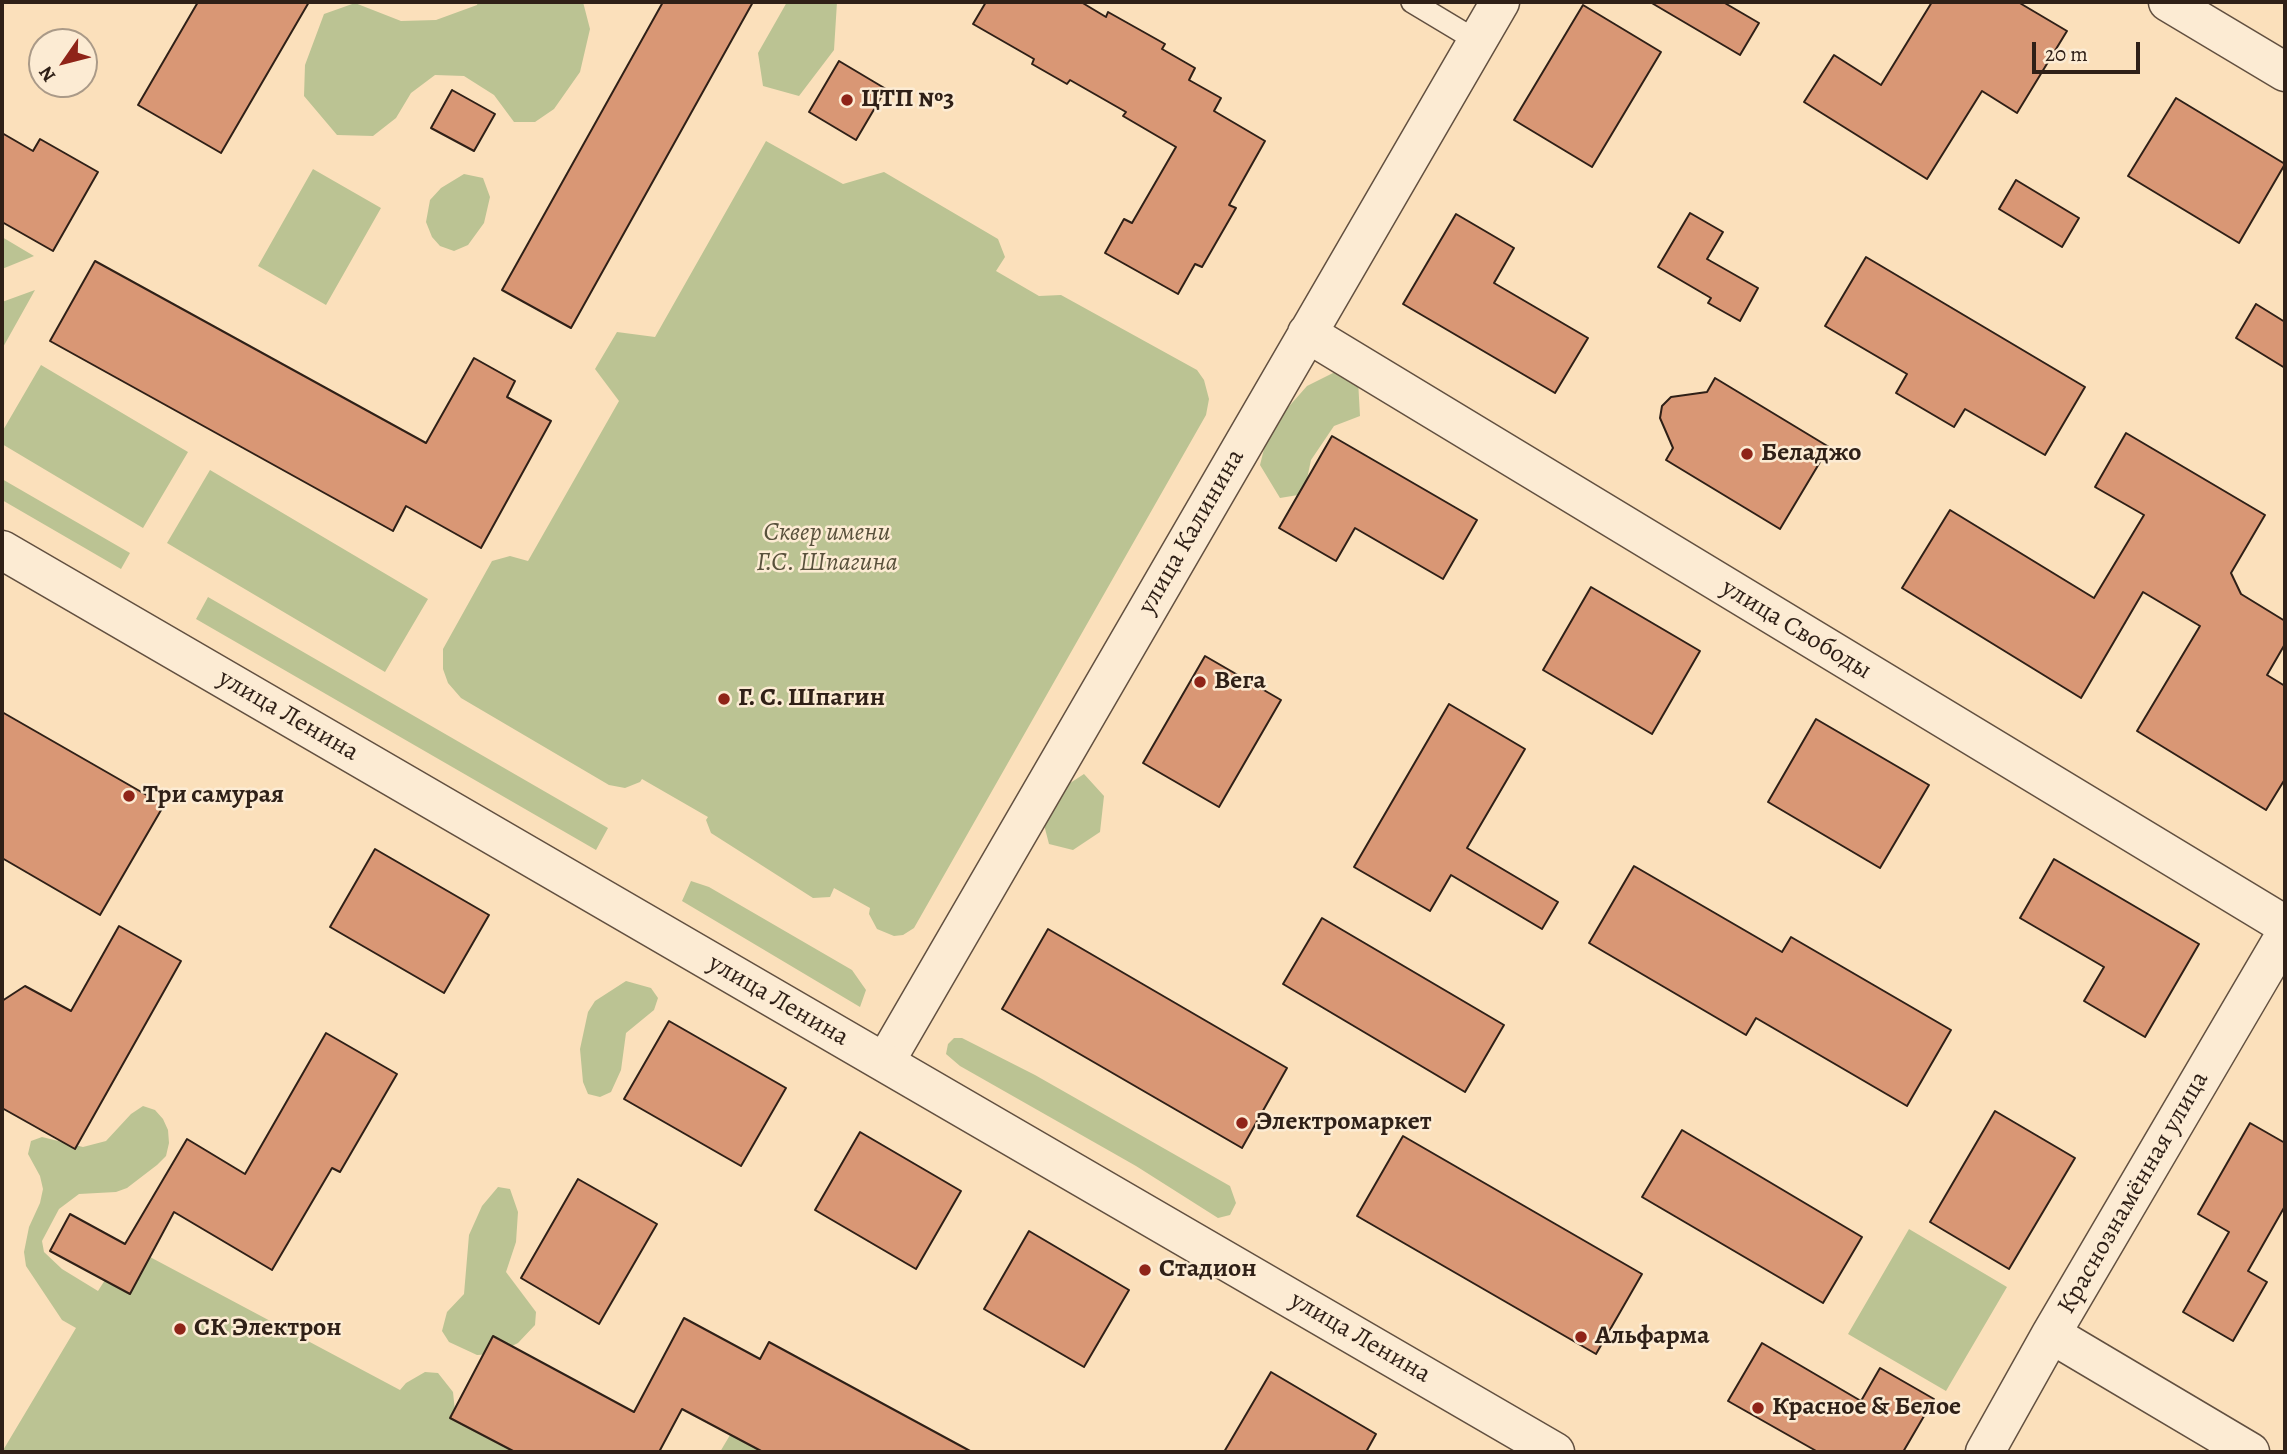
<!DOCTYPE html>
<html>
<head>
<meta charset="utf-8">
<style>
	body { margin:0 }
	#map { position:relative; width:2287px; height:1454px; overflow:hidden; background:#fbe0bb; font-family:Alegreya,serif }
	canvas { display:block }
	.frame { position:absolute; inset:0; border:4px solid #2f2017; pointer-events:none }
	.north { position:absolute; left:28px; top:28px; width:70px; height:70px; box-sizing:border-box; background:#fcebd3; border:2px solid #aa9a88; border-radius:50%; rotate:235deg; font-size:19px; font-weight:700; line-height:28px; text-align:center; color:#2f2017 }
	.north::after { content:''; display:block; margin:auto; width:24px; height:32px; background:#8f2418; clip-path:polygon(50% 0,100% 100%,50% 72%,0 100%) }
	.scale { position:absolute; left:2032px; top:42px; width:108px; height:32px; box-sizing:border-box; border:4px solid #2f2017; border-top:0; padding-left:9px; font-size:21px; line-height:24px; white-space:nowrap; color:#2f2017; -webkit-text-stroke:5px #fcebd3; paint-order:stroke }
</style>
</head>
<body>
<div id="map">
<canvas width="2287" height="1454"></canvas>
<div class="frame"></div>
<div class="north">N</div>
<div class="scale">20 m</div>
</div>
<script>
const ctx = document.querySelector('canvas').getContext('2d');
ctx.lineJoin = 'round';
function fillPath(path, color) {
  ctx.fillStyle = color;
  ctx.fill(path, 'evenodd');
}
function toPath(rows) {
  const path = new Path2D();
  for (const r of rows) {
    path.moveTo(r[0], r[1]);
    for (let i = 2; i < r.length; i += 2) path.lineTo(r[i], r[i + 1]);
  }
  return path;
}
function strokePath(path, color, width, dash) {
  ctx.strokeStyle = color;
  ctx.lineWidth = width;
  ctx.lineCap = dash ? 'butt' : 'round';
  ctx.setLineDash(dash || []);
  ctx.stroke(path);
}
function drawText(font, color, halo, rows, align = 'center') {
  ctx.font = font + ' Alegreya,serif';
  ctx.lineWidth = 5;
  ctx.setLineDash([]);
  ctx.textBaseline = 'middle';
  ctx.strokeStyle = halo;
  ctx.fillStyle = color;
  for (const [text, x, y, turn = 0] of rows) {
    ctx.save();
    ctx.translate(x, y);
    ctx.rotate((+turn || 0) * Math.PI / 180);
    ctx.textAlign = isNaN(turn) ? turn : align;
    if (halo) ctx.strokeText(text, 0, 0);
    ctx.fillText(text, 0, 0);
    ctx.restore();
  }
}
const green = toPath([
	[478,2,583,2,590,29,580,72,554,109,535,122,514,122,494,95,464,76,435,75,411,93,396,118,373,136,337,135,304,96,305,65,324,14,355,3,401,21,436,20,477,5],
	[787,2,837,2,834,50,799,96,763,86,758,53],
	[766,141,843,184,884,172,998,239,1005,257,996,271,1039,296,1061,295,1197,370,1204,380,1209,399,1206,415,914,928,903,935,894,936,877,929,869,914,870,908,834,888,830,897,813,898,711,833,706,820,708,817,642,779,640,782,625,788,609,785,461,698,448,683,443,669,443,649,492,561,510,556,528,561,619,401,595,369,617,332,655,337],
	[313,169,381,208,326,305,258,266],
	[464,174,483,178,490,197,484,223,468,245,454,251,440,246,432,237,426,222,430,200,441,188],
	[2,237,34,256,2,269],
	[35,290,2,349,2,302],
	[41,365,188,452,143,528,2,444,2,432],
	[1341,369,1358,380,1360,416,1334,426,1311,460,1307,479,1298,495,1280,498,1260,465,1269,429,1307,386],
	[210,470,428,599,385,672,167,543],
	[2,479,130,553,121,569,2,500],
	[208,597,608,828,596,850,196,619],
	[1084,774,1104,796,1100,832,1073,850,1049,844,1042,817,1055,793],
	[691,881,709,887,852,970,866,990,860,1007,682,901],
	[626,981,651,988,658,998,654,1010,626,1033,621,1070,611,1092,600,1097,588,1094,583,1082,580,1049,588,1012,595,1001],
	[954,1038,962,1038,1035,1075,1230,1186,1236,1203,1230,1215,1218,1218,1136,1166,960,1066,946,1054,948,1044],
	[143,1106,155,1110,163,1119,168,1130,169,1143,166,1156,157,1165,127,1188,116,1192,79,1194,59,1209,42,1241,44,1252,62,1269,98,1291,105,1280,150,1257,400,1390,406,1383,425,1372,438,1373,453,1392,456,1421,515,1452,2,1452,76,1328,62,1320,26,1266,24,1252,29,1227,40,1203,43,1189,40,1176,28,1154,31,1141,42,1137,83,1147,106,1141,131,1114],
	[498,1187,510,1189,518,1212,516,1242,506,1272,536,1312,535,1325,518,1343,496,1354,477,1355,449,1342,442,1331,447,1312,464,1294,469,1235,482,1206],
	[1909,1229,2007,1287,1946,1391,1848,1334],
	[730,1435,763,1452,720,1452]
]);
const building = toPath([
	[198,2,309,2,221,153,138,105,198,2],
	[663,2,753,2,571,328,502,290,663,2],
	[986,2,1081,2,1106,17,1108,12,1165,44,1162,49,1195,68,1189,80,1221,98,1214,111,1265,141,1229,205,1236,208,1202,267,1195,264,1178,294,1105,253,1124,219,1132,223,1176,147,1123,116,1126,112,1070,80,1067,84,1032,64,1034,59,973,24,986,2],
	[1650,2,1723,2,1759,23,1740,55,1650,2],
	[1932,2,2018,2,2067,31,2017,113,1982,91,1927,179,1804,102,1834,55,1881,85,1932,2],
	[1583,5,1661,52,1592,167,1514,120,1583,5],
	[839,61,886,89,856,140,809,112,839,61],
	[452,90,495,114,474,151,431,128,452,90],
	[2176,98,2285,164,2239,243,2128,176,2176,98],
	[2,133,33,151,40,139,98,172,53,251,2,222,2,133],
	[2016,180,2079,218,2062,247,1999,209,2016,180],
	[1690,213,1723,232,1707,259,1758,288,1740,321,1708,303,1711,298,1658,267,1690,213],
	[1456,214,1514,248,1494,283,1588,338,1555,393,1403,304,1456,214],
	[1866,257,2085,387,2045,455,1965,409,1954,427,1896,393,1907,374,1825,326,1866,257],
	[95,261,426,443,474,358,515,381,507,397,551,421,481,548,406,506,393,531,50,341,95,261],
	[2256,304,2285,322,2285,368,2236,338,2256,304],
	[1715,378,1829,447,1780,529,1666,460,1673,448,1660,418,1662,406,1671,397,1707,392,1715,378],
	[2126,433,2265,515,2231,573,2241,594,2285,621,2285,644,2267,675,2285,686,2285,779,2266,810,2137,731,2200,626,2143,592,2081,698,1902,588,1950,510,2094,598,2144,515,2095,487,2126,433],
	[1332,436,1477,520,1443,579,1355,528,1336,561,1279,528,1332,436],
	[1591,587,1700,651,1652,734,1543,670,1591,587],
	[1205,656,1281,700,1219,807,1143,763,1205,656],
	[1449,704,1525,749,1467,848,1558,902,1542,929,1451,875,1430,911,1354,867,1449,704],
	[2,712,164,805,100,915,2,858,2,712],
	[1816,719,1929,785,1880,868,1768,802,1816,719],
	[375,849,489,915,444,993,330,927,375,849],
	[2054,859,2199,944,2145,1037,2084,1001,2104,967,2020,918,2054,859],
	[1634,866,1782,952,1791,937,1951,1030,1907,1106,1756,1018,1746,1035,1589,943,1634,866],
	[1322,918,1504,1025,1465,1092,1283,984,1322,918],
	[119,926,181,961,75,1149,2,1108,2,1001,25,986,71,1011,119,926],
	[1048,929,1287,1068,1242,1148,1002,1009,1048,929],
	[669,1021,786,1088,741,1166,624,1099,669,1021],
	[326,1033,397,1074,340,1172,332,1168,272,1270,174,1212,130,1294,50,1251,70,1214,125,1244,187,1139,245,1174,326,1033],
	[1995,1111,2075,1158,2009,1269,1930,1222,1995,1111],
	[2250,1123,2285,1143,2285,1206,2248,1271,2267,1282,2233,1341,2183,1312,2229,1232,2198,1214,2250,1123],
	[1682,1130,1862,1237,1823,1303,1642,1197,1682,1130],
	[860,1132,961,1191,916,1269,815,1210,860,1132],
	[1403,1136,1642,1274,1596,1354,1357,1216,1403,1136],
	[578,1179,657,1224,599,1324,521,1278,578,1179],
	[1029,1231,1129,1290,1084,1367,984,1309,1029,1231],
	[684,1318,760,1359,769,1342,972,1452,763,1452,682,1409,659,1452,515,1452,450,1418,493,1336,634,1412,684,1318],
	[1762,1343,1861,1401,1880,1368,1934,1399,1903,1452,1818,1452,1728,1401,1762,1343],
	[1271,1372,1376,1434,1366,1452,1224,1452,1271,1372]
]);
const service = toPath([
	[1412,2,1477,41]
]);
const minor = toPath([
	[2168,2,2285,72],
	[1307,333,2285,925],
	[885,1062,1500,2],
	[2051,1334,2250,1452],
	[1985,1452,2051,1334,2285,935]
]);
const tertiary = toPath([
	[2,550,1555,1452]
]);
const markers = [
	[847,100,7,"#8f2418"],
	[1747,454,7,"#8f2418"],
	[1200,682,7,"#8f2418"],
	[724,699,7,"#8f2418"],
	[129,796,7,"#8f2418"],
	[1242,1123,7,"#8f2418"],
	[1145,1270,7,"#8f2418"],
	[180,1329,7,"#8f2418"],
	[1581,1337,7,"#8f2418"],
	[1758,1408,7,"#8f2418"]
];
const poiNames = [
	["ЦТП №3",861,100],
	["Беладжо",1761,454],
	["Вега",1214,682],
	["Г. С. Шпагин",738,699],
	["Три самурая",143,796],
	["Электромаркет",1256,1123],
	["Стадион",1159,1270],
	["СК Электрон",194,1329],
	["Альфарма",1595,1337],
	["Красное & Белое",1772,1408]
];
const streetNames = [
	["улица Калинина",1192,532,-60],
	["улица Свободы",1796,630,31],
	["улица Ленина",288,716,30],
	["улица Ленина",778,1001,30],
	["Краснознамённая улица",2134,1193,-60],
	["улица Ленина",1360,1338,30]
];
const parkNames = [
	["Сквер имени",827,534],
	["Г.С. Шпагина",827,564]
];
fillPath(green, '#bbc393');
fillPath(building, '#d99775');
strokePath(building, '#2f2017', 2);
strokePath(service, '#625040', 24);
strokePath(minor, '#625040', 41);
strokePath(tertiary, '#625040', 41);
strokePath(service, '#fcebd3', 21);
strokePath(minor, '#fcebd3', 38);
strokePath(tertiary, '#fcebd3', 38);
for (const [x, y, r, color] of markers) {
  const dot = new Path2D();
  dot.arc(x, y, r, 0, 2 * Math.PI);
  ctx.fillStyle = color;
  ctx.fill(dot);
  strokePath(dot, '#fcebd3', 2.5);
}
drawText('bold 26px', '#2f2017', '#fcebd3', poiNames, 'left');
drawText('26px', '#2f2017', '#fcebd3', streetNames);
drawText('italic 26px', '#59513c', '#fcebd3', parkNames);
</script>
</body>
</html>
